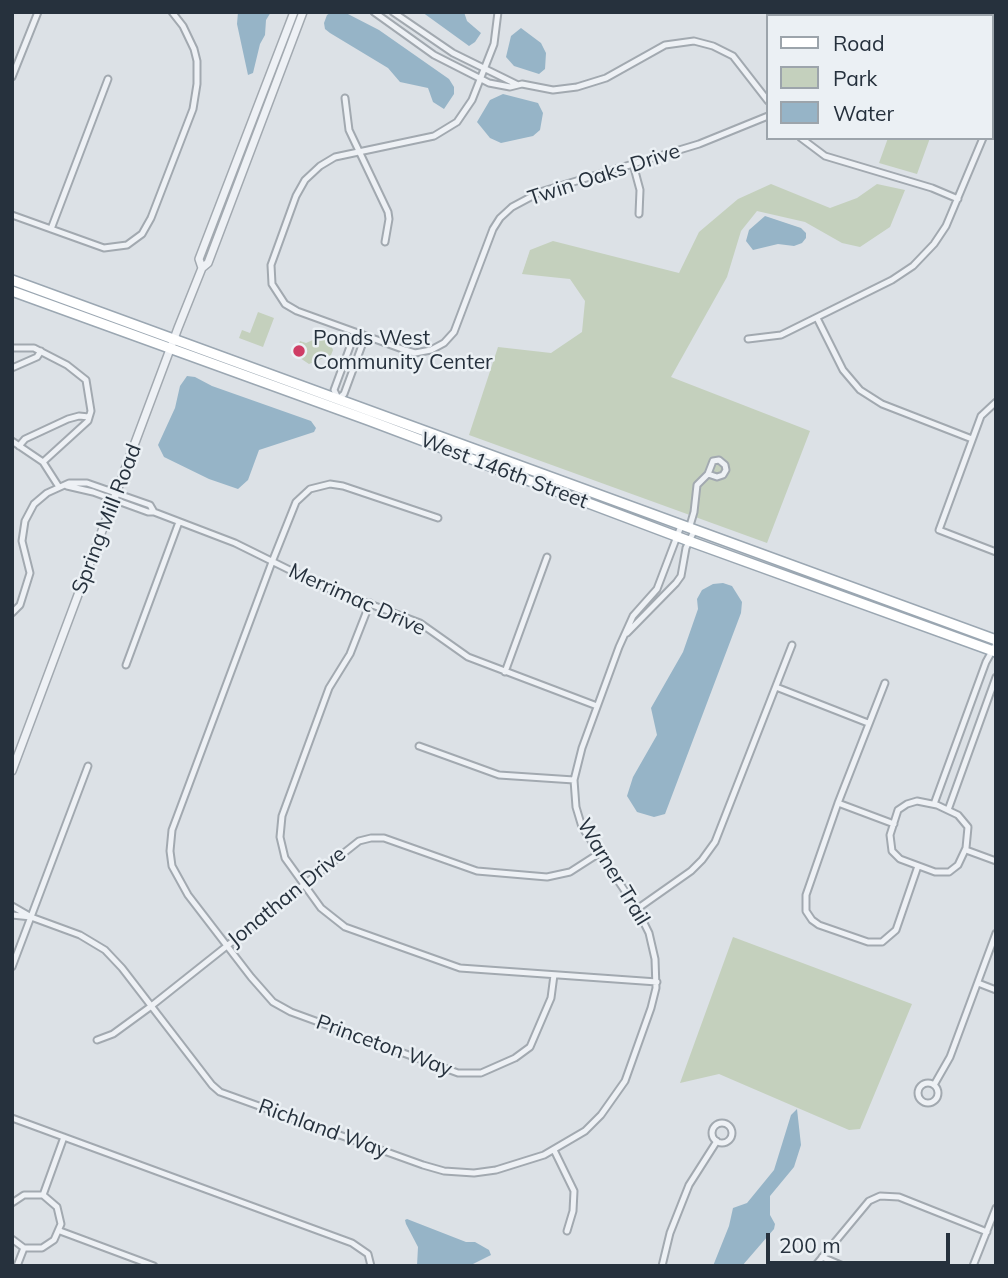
<!DOCTYPE html>
<html>
<head>
<meta charset="utf-8">
<style>
	body { margin:0 }
	#map { position:relative; width:1008px; height:1278px; overflow:hidden; background:#dce1e6; font-family:Mulish,sans-serif }
	canvas { display:block }
	.frame { position:absolute; inset:0; border:14px solid #26313d; pointer-events:none }
	.legend { position:absolute; left:766px; top:14px; width:228px; height:126px; box-sizing:border-box; background:#ebf0f4; border:2px solid #9ca4ab; margin:0; padding:9px 12px; list-style:none; font-size:21px; color:#26313d }
	.legend li { display:flex; align-items:center; gap:14px; height:35px }
	.legend b { width:35px; border:2px solid #9ca4ab }
	.scale { position:absolute; left:766px; top:1233px; width:184px; height:32px; box-sizing:border-box; border:4px solid #26313d; border-top:0; padding-left:9px; font-size:21px; line-height:24px; white-space:nowrap; color:#26313d; -webkit-text-stroke:5px #ebf0f4; paint-order:stroke }
</style>
</head>
<body>
<div id="map">
<canvas width="1008" height="1278"></canvas>
<div class="frame"></div>
<ul class="legend">
<li><b style="height:9px;background:#fff"></b>Road</li>
<li><b style="height:19px;background:#c4d0bd"></b>Park</li>
<li><b style="height:19px;background:#96b4c7"></b>Water</li>
</ul>
<div class="scale">200 m</div>
</div>
<script>
const ctx = document.querySelector('canvas').getContext('2d');
ctx.lineJoin = 'round';
function fillPath(path, color) {
  ctx.fillStyle = color;
  ctx.fill(path, 'evenodd');
}
function toPath(rows) {
  const path = new Path2D();
  for (const r of rows) {
    if (r.length === 3) {
      path.moveTo(r[0] + r[2], r[1]);
      path.arc(r[0], r[1], r[2], 0, 2 * Math.PI);
      continue;
    }
    path.moveTo(r[0], r[1]);
    for (let i = 2; i < r.length; i += 2) path.lineTo(r[i], r[i + 1]);
  }
  return path;
}
function strokePath(path, color, width, dash) {
  ctx.strokeStyle = color;
  ctx.lineWidth = width;
  ctx.lineCap = dash ? 'butt' : 'round';
  ctx.setLineDash(dash || []);
  ctx.stroke(path);
}
function drawText(font, color, halo, rows, align = 'center') {
  ctx.font = font + ' Mulish,sans-serif';
  ctx.lineWidth = 5;
  ctx.setLineDash([]);
  ctx.textBaseline = 'middle';
  ctx.strokeStyle = halo;
  ctx.fillStyle = color;
  for (const [text, x, y, turn = 0] of rows) {
    ctx.save();
    ctx.translate(x, y);
    ctx.rotate((+turn || 0) * Math.PI / 180);
    ctx.textAlign = isNaN(turn) ? turn : align;
    if (halo) ctx.strokeText(text, 0, 0);
    ctx.fillText(text, 0, 0);
    ctx.restore();
  }
}
const green = toPath([
	[888,138,930,138,917,174,879,163],
	[771,184,830,208,857,198,877,184,905,190,890,227,860,247,842,243,805,222,757,211,741,231,727,277,671,377,810,431,767,543,469,435,498,347,551,353,582,332,585,301,570,279,522,274,530,250,553,241,679,273,699,232,738,199],
	[258,312,274,318,263,347,239,338,242,330,250,333],
	[322,336,328,338,333,350,331,355,309,364,294,354,300,341,306,343],
	[733,937,912,1004,860,1129,849,1130,719,1074,680,1083]
]);
const water = toPath([
	[238,12,271,12,266,20,265,35,260,44,253,73,248,75,237,24],
	[422,12,464,12,467,21,481,33,475,42,469,46],
	[330,13,346,13,379,30,449,79,454,87,454,94,444,109,433,102,428,88,400,82,388,68,330,33,325,29,324,23,327,15],
	[521,28,541,43,546,53,545,69,539,74,514,66,506,57,511,36],
	[503,94,538,103,543,113,540,130,533,136,501,143,490,138,477,122,490,100],
	[765,216,801,228,806,233,806,238,802,243,794,246,778,244,753,250,746,241,749,230],
	[187,376,195,377,212,386,311,421,316,428,314,432,259,450,248,480,238,489,209,479,164,457,158,445,175,408,180,386],
	[723,583,732,586,742,602,741,613,665,814,654,817,637,812,627,796,633,777,657,735,651,708,683,652,698,609,697,599,702,590,713,584],
	[797,1109,801,1145,794,1167,770,1196,770,1215,775,1224,774,1229,742,1266,713,1266,729,1226,733,1208,747,1203,774,1170,791,1115],
	[407,1219,466,1242,475,1242,489,1250,491,1255,469,1266,417,1266,418,1247,406,1224,405,1220]
]);
const minor = toPath([
	[374,12,434,55,489,83,510,87,522,84,553,90,577,87,606,78,665,45,694,41,713,46,733,56,768,101],
	[393,12,453,53,516,84],
	[498,12,494,44,472,100,457,122,434,136,335,157,320,166,305,180,296,196,271,265,272,284,285,304,297,311,405,350,415,353,431,350,444,343,454,332,493,229,500,218,512,207,540,192,699,144,768,116],
	[816,12,818,16],
	[12,77,38,12],
	[345,98,349,130,388,212,389,219,385,242],
	[992,115,996,106],
	[801,138,825,156,932,188,958,199],
	[633,164,640,190,639,214],
	[12,215,104,248,127,245,142,234,151,218,193,109,197,84,197,61,194,49,183,26,172,12],
	[51,229,108,79],
	[817,318,843,370,860,390,882,404,972,439],
	[748,339,781,335,892,280,913,266,934,244,946,226,983,138],
	[12,348,34,348,67,365,86,380,91,411,88,421,43,462],
	[12,368,37,357,41,351],
	[338,398,334,390,355,333],
	[337,400,344,394,365,337],
	[996,402,981,416,939,530,996,552],
	[12,441,43,462,59,487],
	[19,446,25,439,68,419,79,416,89,417],
	[713,461,719,460,725,465,726,470,723,475,717,477,708,474,713,461],
	[67,486,93,492,148,512,154,512,235,543,322,586,420,623,468,657,597,706],
	[438,518,343,486,330,484,310,489,296,502,272,562,172,830,170,851,172,866,188,895,251,977,273,1002,291,1012,458,1073,481,1073,515,1058,530,1047,551,998,554,975],
	[689,529,694,512,697,485,708,474],
	[370,603,350,654,329,688,282,816,280,837,285,858,321,908,345,927,460,968,657,982],
	[12,613,20,605,30,573,22,541,25,521,34,504,47,493,69,483,87,483,150,505,154,512],
	[627,633,676,583,681,576,686,548,694,531],
	[126,665,179,522],
	[505,672,547,557],
	[885,683,838,803,806,895,806,911,812,920,819,925,868,942,882,942,896,930,918,866],
	[776,687,868,723],
	[419,746,499,775,574,780],
	[917,801,937,805,958,815,968,827,966,848,958,865,949,872,935,872,900,859,892,851,890,835,898,810,907,804,917,801],
	[838,803,894,824],
	[934,804,986,662,996,644],
	[948,810,996,677],
	[966,850,996,861],
	[12,906,31,917,80,935,105,950,122,968,212,1085,220,1092,423,1165,444,1171,474,1173,496,1170,544,1155,585,1131,601,1115,625,1081,651,1008,656,988,655,959,649,933,637,909,582,827,576,807,574,780,582,748,619,647,633,616,657,589,681,526],
	[637,909,691,871,702,860,715,842,792,645],
	[12,915,31,917],
	[12,967,88,766],
	[978,983,996,990],
	[97,1040,113,1034,150,1007,359,841,371,838,384,838,477,871,547,877,570,872,598,854],
	[928,1093,10],
	[934,1085,950,1057,996,933],
	[12,1118,352,1243,368,1254,371,1266],
	[722,1133,10],
	[554,1150,574,1191,573,1211,567,1231],
	[43,1195,64,1137],
	[12,1203,24,1195,43,1195,57,1207,61,1224,54,1240,42,1248,24,1248,12,1239],
	[60,1231,154,1266],
	[822,1257,843,1266],
	[17,1266,24,1248],
	[662,1266,670,1233,689,1185,717,1141],
	[815,1266,869,1201,880,1196,899,1197,987,1232],
	[973,1266,996,1208]
]);
const tertiary = toPath([
	[202,268,199,259,294,12],
	[12,771,178,328,202,268,208,263,303,12]
]);
const primary = toPath([
	[12,280,996,640],
	[12,291,368,420,689,541,996,652]
]);
const markers = [
	[299,351,7,"#cf3d65"]
];
const streetNames = [
	["Twin Oaks Drive",604,175,-18],
	["West 146th Street",504,471,21],
	["Spring Mill Road",107,519,-69],
	["Merrimac Drive",357,600,24],
	["Warner Trail",613,872,59],
	["Jonathan Drive",287,897,-39],
	["Princeton Way",384,1046,20],
	["Richland Way",323,1129,20]
];
const poiNames = [
	["Ponds West",313,339],
	["Community Center",313,363]
];
fillPath(green, '#c4d0bd');
fillPath(water, '#96b4c7');
strokePath(minor, '#a2a9b0', 9);
strokePath(tertiary, '#a2a9b0', 10);
strokePath(primary, '#9ba7b2', 12);
strokePath(minor, '#eef1f5', 5);
strokePath(tertiary, '#eef1f5', 7);
strokePath(primary, '#fff', 9);
for (const [x, y, r, color] of markers) {
  const dot = new Path2D();
  dot.arc(x, y, r, 0, 2 * Math.PI);
  ctx.fillStyle = color;
  ctx.fill(dot);
  strokePath(dot, '#ebf0f4', 2.5);
}
drawText('21px', '#26313d', '#ebf0f4', streetNames);
drawText('21px', '#26313d', '#ebf0f4', poiNames, 'left');
</script>
</body>
</html>
